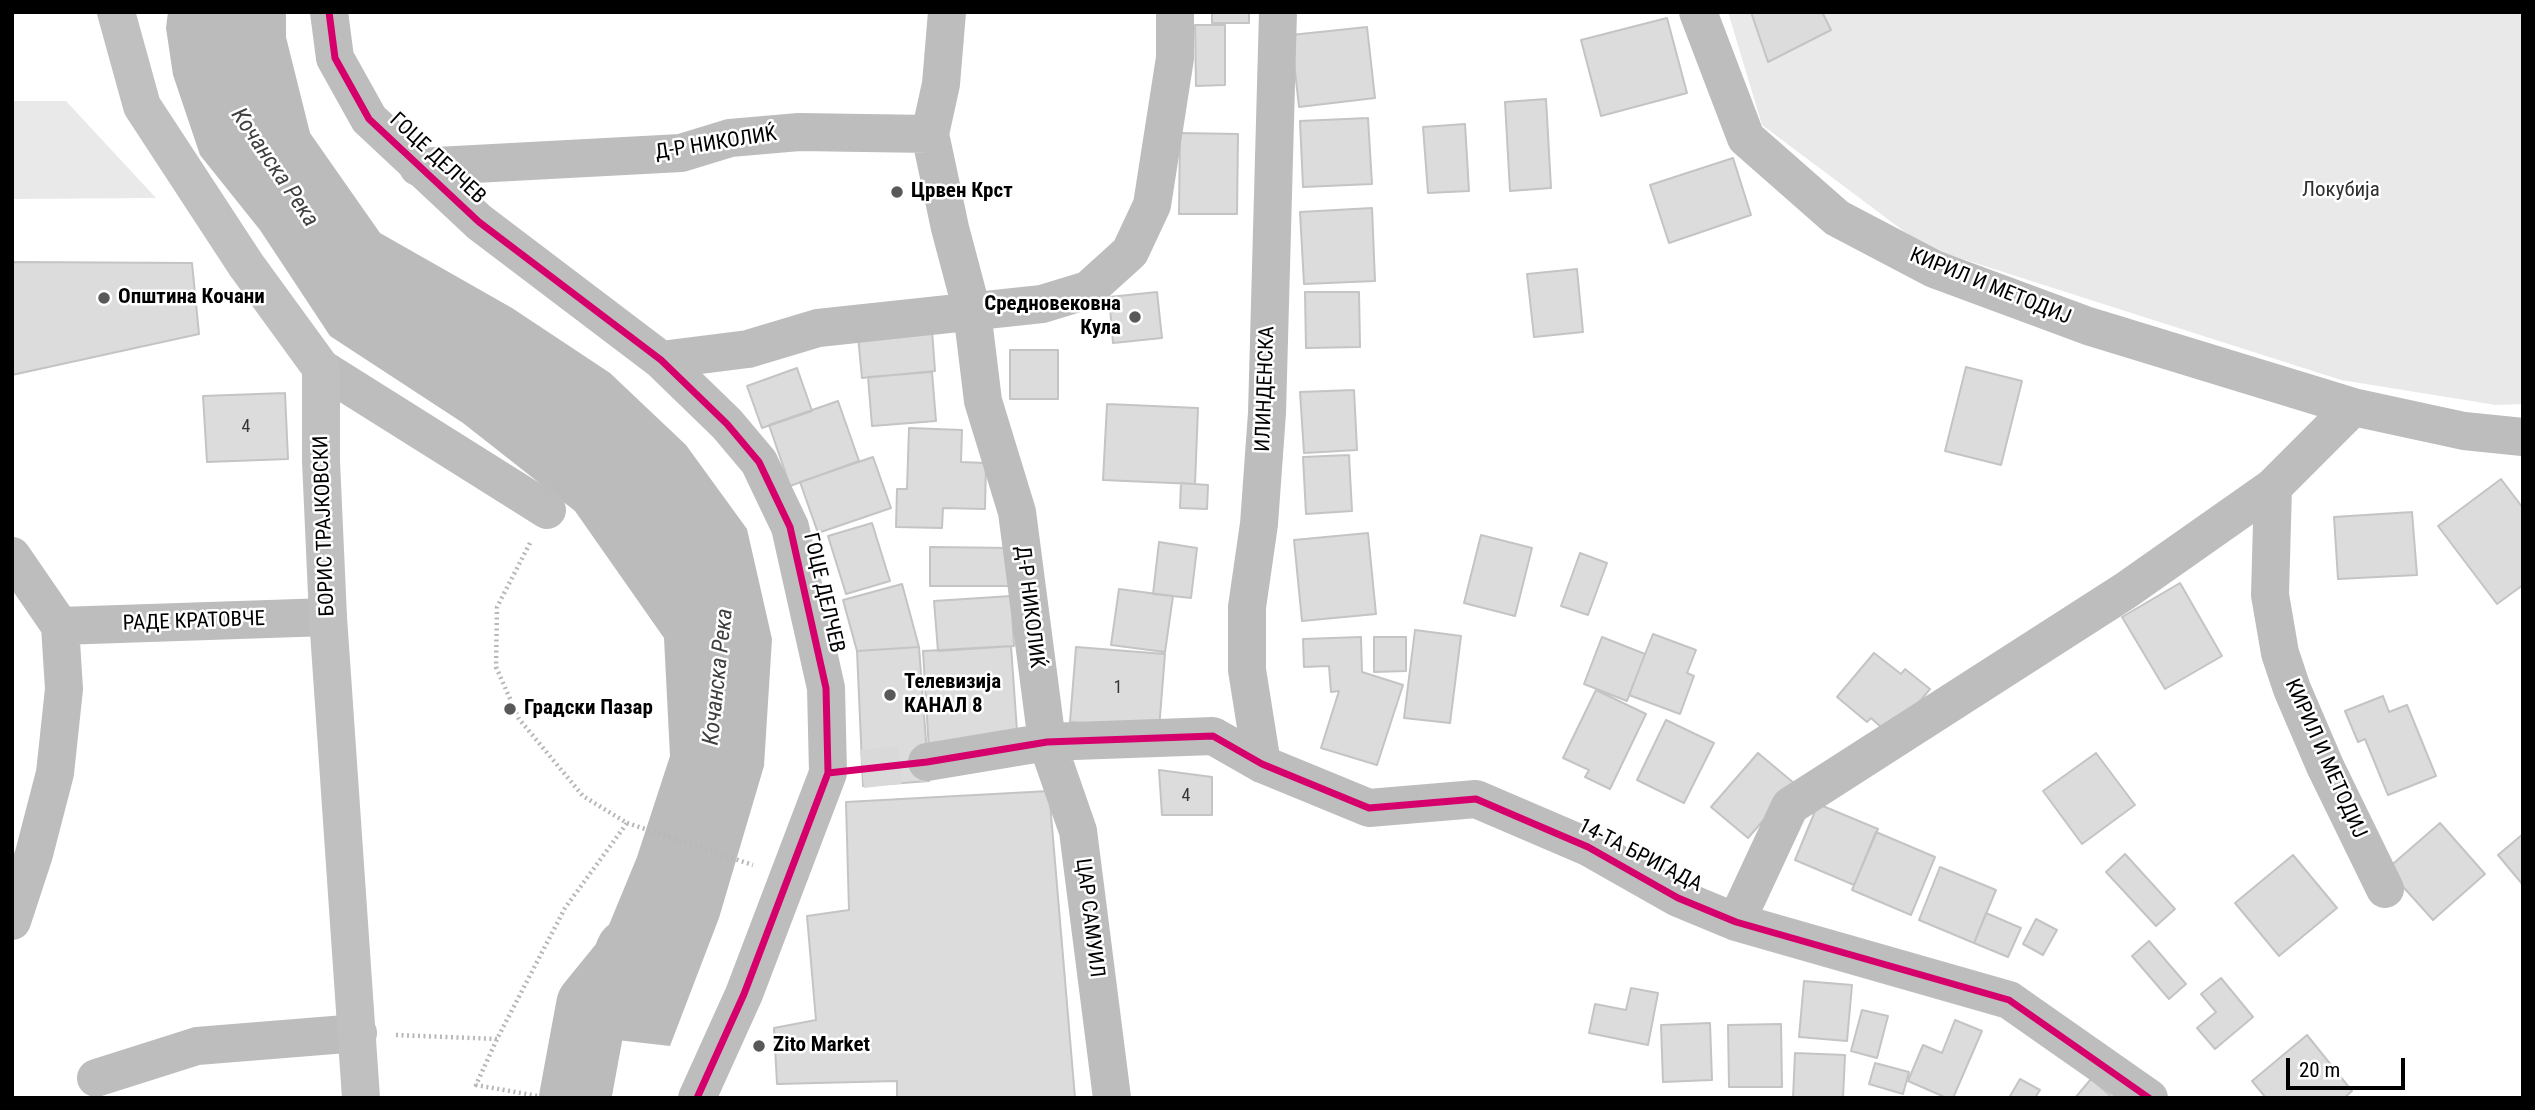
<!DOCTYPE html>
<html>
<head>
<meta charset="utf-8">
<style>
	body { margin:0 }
	#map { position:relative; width:2535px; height:1110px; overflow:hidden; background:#fff; font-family:"Roboto Condensed",sans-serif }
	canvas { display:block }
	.frame { position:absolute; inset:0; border:14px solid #000; pointer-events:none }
	.scale { position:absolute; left:2286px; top:1058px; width:119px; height:32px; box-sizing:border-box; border:4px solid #000; border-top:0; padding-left:9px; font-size:21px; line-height:24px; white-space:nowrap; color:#000; -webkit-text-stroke:5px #fff; paint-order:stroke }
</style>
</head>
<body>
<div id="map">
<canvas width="2535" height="1110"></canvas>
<div class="frame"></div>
<div class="scale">20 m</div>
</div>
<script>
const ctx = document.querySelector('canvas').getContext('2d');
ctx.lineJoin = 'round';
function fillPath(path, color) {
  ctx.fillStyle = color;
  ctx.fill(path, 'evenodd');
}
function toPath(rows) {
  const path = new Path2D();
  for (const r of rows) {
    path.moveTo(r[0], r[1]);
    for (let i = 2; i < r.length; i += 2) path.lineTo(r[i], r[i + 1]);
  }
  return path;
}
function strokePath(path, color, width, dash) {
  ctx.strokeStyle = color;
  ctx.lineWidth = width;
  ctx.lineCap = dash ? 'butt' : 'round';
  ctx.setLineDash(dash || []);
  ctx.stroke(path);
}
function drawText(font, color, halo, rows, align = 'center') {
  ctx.font = font + ' "Roboto Condensed",sans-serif';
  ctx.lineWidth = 5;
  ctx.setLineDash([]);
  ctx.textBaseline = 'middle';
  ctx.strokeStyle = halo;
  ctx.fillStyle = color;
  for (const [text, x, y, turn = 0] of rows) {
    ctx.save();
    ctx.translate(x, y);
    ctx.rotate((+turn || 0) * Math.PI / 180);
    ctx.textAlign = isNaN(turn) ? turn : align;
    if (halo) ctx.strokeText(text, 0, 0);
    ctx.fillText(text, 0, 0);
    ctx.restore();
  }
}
const green = toPath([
	[1728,12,2523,12,2523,404,2496,405,2341,380,1925,247,1762,125],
	[12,101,66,101,156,198,12,199]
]);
const water = toPath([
	[168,12,286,12,286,37,310,133,380,233,512,308,610,373,686,445,747,529,772,639,764,766,719,918,670,1046,564,1034,637,857,670,756,664,638,575,511,463,423,330,336,260,230,200,155,173,75,166,28]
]);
const river = toPath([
	[575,1098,592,1006,627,963,631,953]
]);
const building = toPath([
	[1212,12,1249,12,1249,23,1212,23,1212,12],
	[1751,12,1822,12,1831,30,1768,62,1751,12],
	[1667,18,1687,93,1601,116,1581,40,1667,18],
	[1195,25,1225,25,1225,85,1196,86,1195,25],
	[1367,27,1375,98,1299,107,1291,35,1367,27],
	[1546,99,1551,188,1510,191,1505,102,1546,99],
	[1368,118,1372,184,1303,187,1300,121,1368,118],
	[1465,124,1469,191,1428,193,1423,127,1465,124],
	[1180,133,1238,134,1237,214,1179,214,1180,133],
	[1733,158,1751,215,1669,243,1650,185,1733,158],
	[1372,208,1375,281,1304,284,1300,212,1372,208],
	[12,262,192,263,199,334,12,375,12,262],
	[1577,269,1583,332,1534,337,1527,274,1577,269],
	[1157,292,1162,338,1113,343,1109,297,1157,292],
	[1305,292,1359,292,1360,347,1306,348,1305,292],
	[932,330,935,371,862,378,858,336,932,330],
	[1010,350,1058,350,1058,399,1010,399,1010,350],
	[1966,367,2022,381,2001,465,1945,451,1966,367],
	[797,368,812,411,762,428,747,386,797,368],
	[932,372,936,421,872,426,868,377,932,372],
	[1354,390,1357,450,1304,453,1300,392,1354,390],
	[285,393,288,459,207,462,203,396,285,393],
	[838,401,859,461,790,486,769,425,838,401],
	[1107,404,1198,408,1195,484,1103,480,1107,404],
	[909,428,962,430,961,462,986,463,985,509,943,508,942,528,896,527,897,489,907,489,909,428],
	[1349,455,1352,511,1306,514,1303,457,1349,455],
	[873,457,891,508,818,533,800,482,873,457],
	[2501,479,2523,508,2523,585,2497,604,2438,526,2501,479],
	[1181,483,1208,485,1207,509,1180,508,1181,483],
	[2412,512,2417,575,2338,579,2334,517,2412,512],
	[872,523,890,581,846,594,828,536,872,523],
	[1368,533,1376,614,1302,621,1294,540,1368,533],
	[1481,535,1532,548,1515,616,1464,603,1481,535],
	[1159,542,1197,548,1191,598,1153,594,1159,542],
	[930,547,1011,548,1011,586,930,586,930,547],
	[1580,553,1607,563,1588,615,1561,606,1580,553],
	[2180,583,2222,656,2165,689,2122,617,2180,583],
	[902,584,919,647,857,651,843,600,902,584],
	[1119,589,1173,596,1165,652,1111,645,1119,589],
	[1011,596,1014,646,938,651,934,601,1011,596],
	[1415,630,1461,636,1450,723,1404,718,1415,630],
	[1653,634,1696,650,1687,673,1694,676,1680,714,1629,695,1653,634],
	[1361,637,1362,672,1403,685,1377,765,1321,748,1339,691,1331,692,1329,666,1304,667,1303,639,1361,637],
	[1374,637,1406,637,1406,671,1374,672,1374,637],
	[1602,637,1645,654,1627,701,1584,684,1602,637],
	[1011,646,1018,745,929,751,923,651,1011,646],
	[919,647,929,781,863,786,857,651,919,647],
	[1076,647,1165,654,1159,729,1070,722,1076,647],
	[1874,653,1901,674,1905,669,1930,689,1891,736,1871,718,1867,722,1837,697,1874,653],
	[1596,690,1646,714,1610,789,1585,777,1589,770,1563,758,1596,690],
	[2383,696,2389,712,2407,705,2436,776,2388,795,2365,739,2358,742,2345,711,2383,696],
	[1666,720,1714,743,1684,803,1637,780,1666,720],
	[1758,753,1795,784,1748,838,1711,807,1758,753],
	[2096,753,2135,805,2082,844,2043,791,2096,753],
	[1159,770,1212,777,1212,815,1162,815,1159,770],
	[1049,791,1075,1098,897,1098,897,1081,777,1084,774,1028,816,1020,807,916,849,910,846,802,1049,791],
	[1818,804,1878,829,1854,885,1795,860,1818,804],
	[2440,823,2485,874,2433,920,2387,869,2440,823],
	[1876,832,1935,857,1911,915,1852,890,1876,832],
	[2523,834,2523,885,2498,855,2523,834],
	[2125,854,2175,909,2156,926,2106,872,2125,854],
	[2293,855,2337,908,2279,956,2235,903,2293,855],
	[1940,867,1996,890,1974,943,1919,920,1940,867],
	[1986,913,2021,928,2008,957,1974,943,1986,913],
	[2036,919,2057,930,2043,955,2023,944,2036,919],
	[2149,941,2186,984,2169,999,2132,956,2149,941],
	[2221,978,2253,1017,2215,1049,2197,1028,2216,1012,2201,994,2221,978],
	[1804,981,1852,985,1847,1041,1799,1037,1804,981],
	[1631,988,1658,993,1648,1045,1589,1033,1595,1004,1626,1010,1631,988],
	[1862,1010,1888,1016,1877,1058,1851,1051,1862,1010],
	[1955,1020,1982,1031,1953,1098,1947,1098,1908,1081,1923,1045,1942,1053,1955,1020],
	[1710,1023,1712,1080,1663,1082,1661,1025,1710,1023],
	[1781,1024,1782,1087,1729,1087,1728,1025,1781,1024],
	[2307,1035,2352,1091,2344,1098,2266,1098,2252,1081,2307,1035],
	[1795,1053,1845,1055,1843,1098,1793,1098,1795,1053],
	[1875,1063,1909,1072,1903,1094,1869,1084,1875,1063],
	[2020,1079,2040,1090,2035,1098,2009,1098,2020,1079],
	[2091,1079,2113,1098,2075,1098,2091,1079]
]);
const streetTunnel = toPath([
	[862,769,927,762]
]);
const path = toPath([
	[530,543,497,607,496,667,519,719,583,796,627,823,565,908,497,1039,476,1085,549,1098],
	[627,823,753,865],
	[396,1035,497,1039]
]);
const street = toPath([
	[329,12,335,58,369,119,479,222,661,360,727,424,759,462,790,527,826,688,828,773,744,994,697,1098],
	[947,12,941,84,930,134,950,228,972,311,983,401,1017,512,1047,742,1078,831,1112,1098],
	[1698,12,1746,138,1837,218,1934,269,2088,326,2353,407,2464,431,2523,437],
	[418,167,681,153,730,138,799,132,930,134],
	[661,360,748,349,818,328,1042,304,1088,290,1130,252,1152,205,1175,58,1175,12],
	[321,368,547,510],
	[2353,407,2273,487,2270,595,2280,653,2292,689,2325,766,2385,889],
	[12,556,60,626,64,689,55,773,34,854,12,921],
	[60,626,328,617],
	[927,762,1047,742,1213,736,1262,764,1369,808,1476,799,1588,847,1678,898,1736,922,2009,1000,2149,1098],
	[1262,764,1247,670,1247,607,1259,524,1267,413,1278,12],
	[1736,922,1790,806,2125,591,2273,487],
	[96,1078,197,1046,358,1033]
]);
const secondary = toPath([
	[116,12,142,106,246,265,321,368,321,461,328,617,361,1098]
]);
const cycleway = toPath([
	[329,12,335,58,369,119,479,222,661,360,727,424,759,462,790,527,826,688,828,773,744,994,697,1098],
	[828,773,927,762,1047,742,1213,736,1262,764,1369,808,1476,799,1588,847,1678,898,1736,922,2009,1000,2149,1098]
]);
const markers = [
	[897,192,7,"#595959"],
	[104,298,7,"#595959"],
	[1135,317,7,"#595959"],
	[890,695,7,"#595959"],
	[510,709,7,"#595959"],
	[759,1046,7,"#595959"]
];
const numberNames = [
	["4",246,427],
	["1",1118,688],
	["4",1186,796]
];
const streetNames = [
	["Д-Р НИКОЛИЌ",716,144,-9],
	["ГОЦЕ ДЕЛЧЕВ",437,159,43],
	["КИРИЛ И МЕТОДИЈ",1990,287,22],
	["ИЛИНДЕНСКА",1266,389,-88],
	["БОРИС ТРАЈКОВСКИ",325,526,-92],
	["ГОЦЕ ДЕЛЧЕВ",823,593,77],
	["Д-Р НИКОЛИЌ",1029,607,83],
	["РАДЕ КРАТОВЧЕ",194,622,-2],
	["КИРИЛ И МЕТОДИЈ",2325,759,66],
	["14-ТА БРИГАДА",1640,856,27],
	["ЦАР САМУИЛ",1089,918,83]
];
const parkNames = [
	["Локубија",2341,191]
];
const poiNames = [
	["Црвен Крст",911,192],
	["Општина Кочани",118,298],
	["Средновековна",1121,305,"right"],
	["Кула",1121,329,"right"],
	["Телевизија",904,683],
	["КАНАЛ 8",904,707],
	["Градски Пазар",524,709],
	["Zito Market",773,1046]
];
const waterNames = [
	["Кочанска Река",274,168,56],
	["Кочанска Река",719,677,-84]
];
fillPath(green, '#e9e9e9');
fillPath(water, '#bbb');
strokePath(river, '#bbb', 72);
fillPath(building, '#dcdcdc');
strokePath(building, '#c4c4c4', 2);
strokePath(streetTunnel, '#d9d9d9', 38, [38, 19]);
strokePath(path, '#b8b8b8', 4.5, [2, 3.5]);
strokePath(street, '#bdbdbd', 38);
strokePath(secondary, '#c0c0c0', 38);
strokePath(cycleway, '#d6006c', 7);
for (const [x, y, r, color] of markers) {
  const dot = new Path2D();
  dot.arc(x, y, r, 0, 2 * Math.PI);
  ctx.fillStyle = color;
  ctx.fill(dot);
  strokePath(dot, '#fff', 2.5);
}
drawText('18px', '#373737', null, numberNames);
drawText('21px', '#000', '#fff', streetNames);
drawText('21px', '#2e2e2e', '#fff', parkNames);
drawText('bold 21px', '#000', '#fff', poiNames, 'left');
drawText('italic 23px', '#3f3f3f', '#fff', waterNames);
</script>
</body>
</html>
